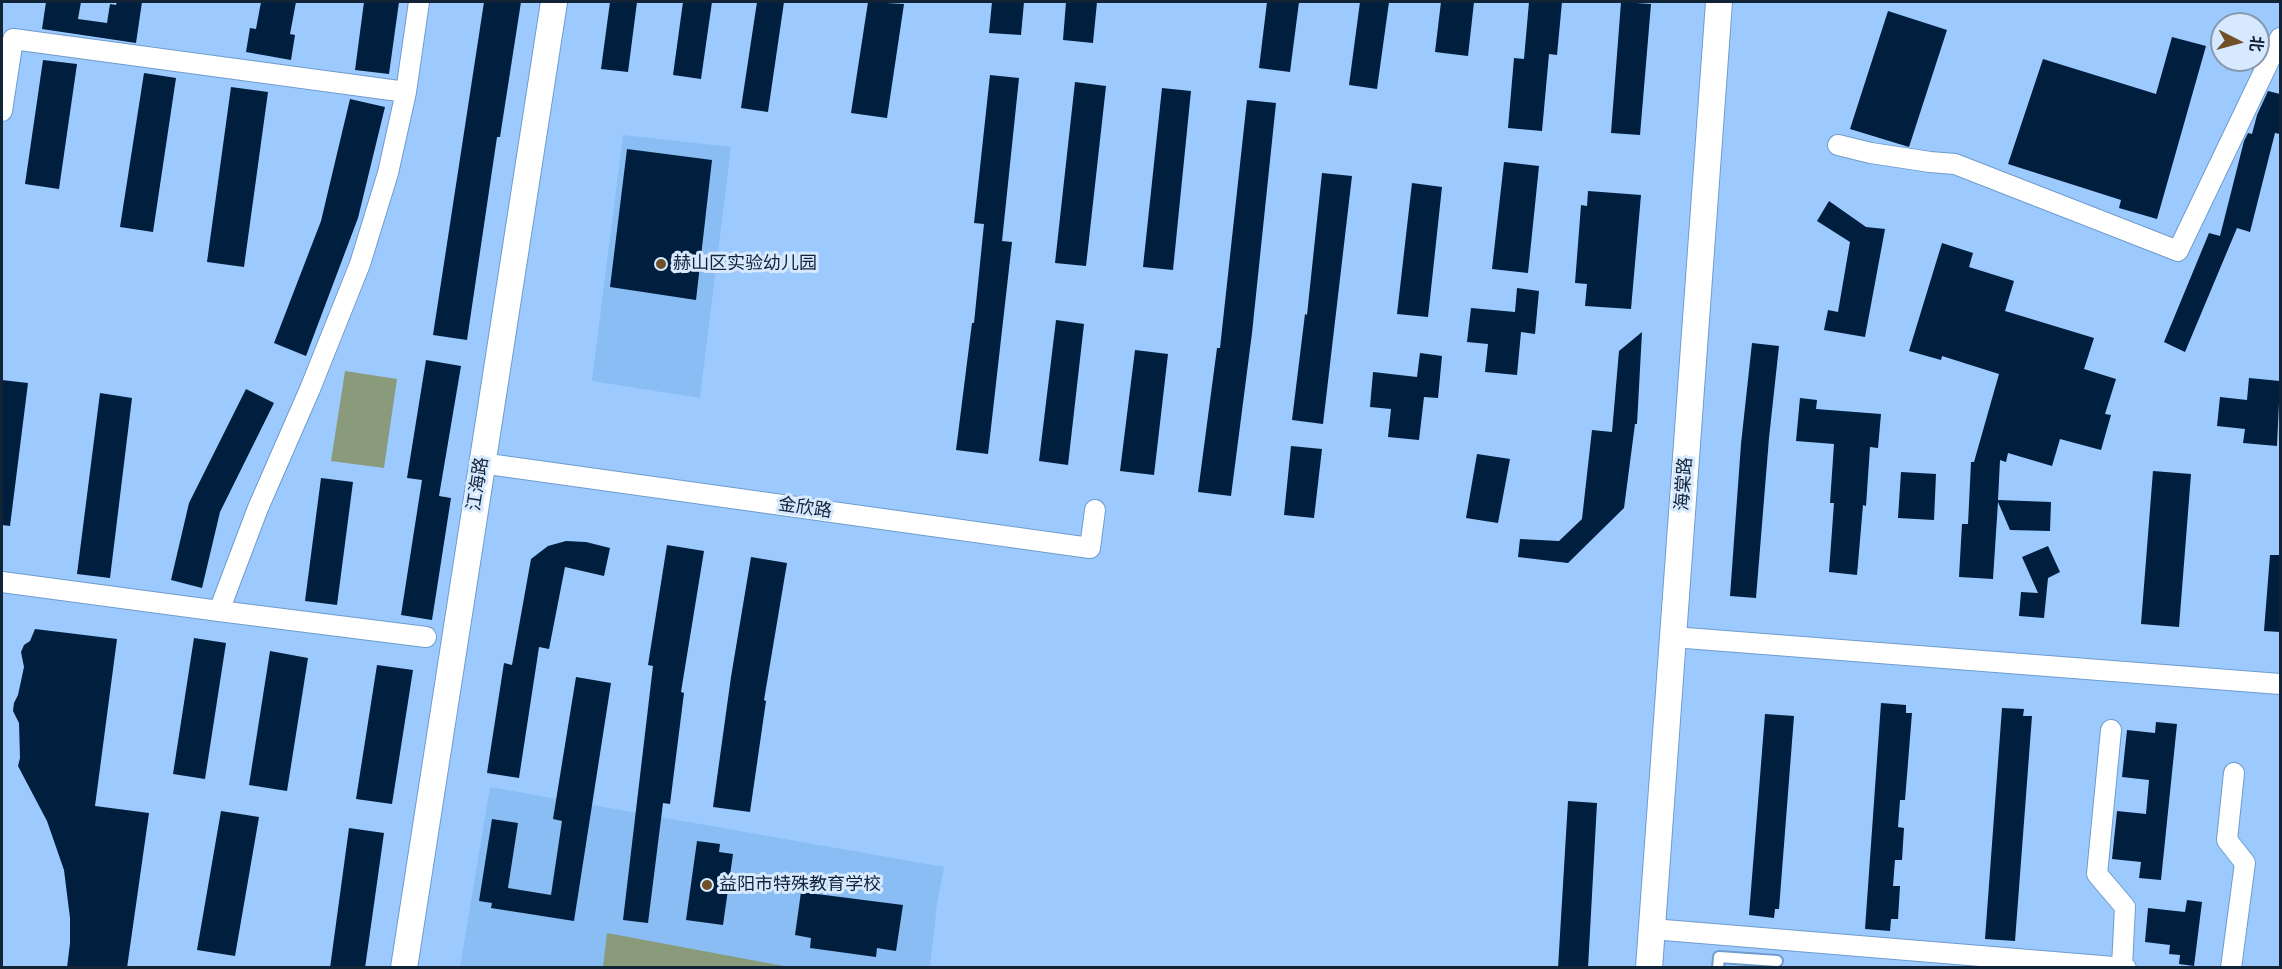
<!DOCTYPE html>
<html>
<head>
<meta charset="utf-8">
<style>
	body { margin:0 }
	#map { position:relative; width:2282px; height:969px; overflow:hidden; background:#9ccafe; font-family:Raleway,"Noto Sans SC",sans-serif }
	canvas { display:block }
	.frame { position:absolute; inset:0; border:3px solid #112337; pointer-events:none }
	.north { position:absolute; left:2210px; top:12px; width:60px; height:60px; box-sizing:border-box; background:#d6e9fe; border:2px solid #879aae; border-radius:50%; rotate:96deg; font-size:16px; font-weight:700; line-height:24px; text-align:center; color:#112337 }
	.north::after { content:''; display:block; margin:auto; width:21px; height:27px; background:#715027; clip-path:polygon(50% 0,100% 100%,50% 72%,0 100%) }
</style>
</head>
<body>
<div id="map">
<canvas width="2282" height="969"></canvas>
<div class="frame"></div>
<div class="north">北</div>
</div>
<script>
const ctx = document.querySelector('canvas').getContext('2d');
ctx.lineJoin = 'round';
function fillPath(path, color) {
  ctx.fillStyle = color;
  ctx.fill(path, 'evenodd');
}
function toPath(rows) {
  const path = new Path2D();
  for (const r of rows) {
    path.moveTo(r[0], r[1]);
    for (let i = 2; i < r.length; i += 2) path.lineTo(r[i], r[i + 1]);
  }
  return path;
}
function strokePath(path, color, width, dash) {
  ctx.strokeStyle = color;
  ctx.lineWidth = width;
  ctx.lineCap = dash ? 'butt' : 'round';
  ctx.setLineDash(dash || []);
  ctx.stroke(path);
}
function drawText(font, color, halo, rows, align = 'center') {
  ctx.font = font + ' Raleway,"Noto Sans SC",sans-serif';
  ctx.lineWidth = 6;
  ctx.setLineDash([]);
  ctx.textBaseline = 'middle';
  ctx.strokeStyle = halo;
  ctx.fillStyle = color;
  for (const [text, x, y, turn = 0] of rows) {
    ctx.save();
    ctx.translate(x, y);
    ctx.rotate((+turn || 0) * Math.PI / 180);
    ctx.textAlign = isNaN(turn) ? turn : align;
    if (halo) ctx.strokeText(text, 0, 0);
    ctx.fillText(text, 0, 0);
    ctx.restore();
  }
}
const built = toPath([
	[623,135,731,147,700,398,592,381],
	[490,787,944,867,937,904,930,967,460,968]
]);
const green = toPath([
	[345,371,397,379,384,468,331,461],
	[607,933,789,967,603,967]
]);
const building = toPath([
	[46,2,81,2,78,19,107,23,110,4,116,5,117,2,142,2,136,43,42,29],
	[261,2,296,2,290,34,295,35,291,60,246,52,250,28,256,29],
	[364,2,399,2,389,74,355,70],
	[484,2,521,2,500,137,497,137,467,340,433,335],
	[610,2,637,2,628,72,601,69],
	[683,2,712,2,701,79,673,75],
	[757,2,784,2,768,112,741,108],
	[868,2,904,4,887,118,851,113],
	[992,2,1024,2,1021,35,989,33],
	[1066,2,1097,2,1093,43,1063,40],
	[1267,2,1299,2,1290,72,1259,68],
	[1360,2,1389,2,1377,89,1349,85],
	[1441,2,1474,2,1468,56,1435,52],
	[1529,2,1562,2,1557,55,1549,54,1542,131,1508,128,1514,58,1524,59],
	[1621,2,1651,4,1640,135,1611,133],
	[1888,11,1947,30,1909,147,1850,129],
	[2172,37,2206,46,2157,219,2119,208,2121,200,2008,164,2043,59,2156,94],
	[43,60,77,64,59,189,25,184],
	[144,73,176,78,153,232,120,227],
	[990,75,1019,78,1002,241,1012,242,988,454,956,450,972,323,974,323,984,224,974,223],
	[1075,82,1106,86,1086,266,1055,263],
	[231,87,268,92,244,267,207,262],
	[1162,88,1191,91,1173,270,1143,267],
	[2268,91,2280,94,2280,134,2275,133,2250,232,2237,228,2185,352,2164,342,2209,233,2220,236,2244,141,2248,133,2252,134,2257,115],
	[350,99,385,107,358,218,306,356,274,343,321,221],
	[1247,100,1276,103,1252,333,1231,496,1198,492,1217,348,1220,348],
	[627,149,712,160,696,300,610,287],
	[1504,162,1539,166,1528,273,1492,269],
	[1322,173,1352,176,1323,424,1292,420,1305,314,1307,315],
	[1412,183,1442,187,1428,317,1397,314],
	[1588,191,1641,195,1631,309,1585,306,1587,284,1575,283,1581,205,1587,206],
	[1829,201,1866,227,1885,229,1865,337,1824,330,1828,310,1838,312,1850,242,1817,221],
	[1942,243,1973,253,1969,267,2014,281,2005,311,2094,338,2084,369,2116,379,2105,414,2111,415,2101,450,2060,439,2052,466,2008,453,2006,462,2000,460,1998,500,2051,502,2050,531,2010,530,1998,502,1993,579,1959,577,1962,524,1968,524,1971,462,1974,462,1999,374,1942,356,1941,360,1909,351],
	[1517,288,1539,291,1535,334,1521,332,1517,375,1485,372,1488,344,1467,342,1471,308,1515,312],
	[1056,320,1084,324,1068,465,1039,461],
	[1642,332,1637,424,1635,424,1624,508,1568,563,1518,557,1520,539,1559,541,1582,519,1592,430,1612,432,1619,351],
	[1752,343,1779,346,1769,438,1756,598,1730,596,1741,444],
	[1135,350,1168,354,1154,475,1120,471],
	[1420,353,1442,356,1438,398,1424,397,1419,440,1388,437,1391,409,1370,407,1373,372,1417,377],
	[426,360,461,366,439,496,451,498,432,620,401,615,422,480,407,478],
	[2249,378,2280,381,2277,446,2243,443,2245,429,2217,426,2220,397,2247,400],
	[2,380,28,383,10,526,2,525],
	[246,389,274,403,220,512,202,588,171,580,189,503],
	[100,393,132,398,110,578,77,574],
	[1800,398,1817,400,1816,409,1881,414,1878,448,1870,447,1866,506,1863,505,1857,575,1829,572,1834,503,1830,503,1834,444,1796,441],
	[1291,446,1322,449,1314,518,1284,515],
	[1477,454,1510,459,1498,523,1466,518],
	[2153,471,2191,474,2179,627,2141,624],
	[1901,472,1936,474,1934,520,1898,518],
	[321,478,353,482,337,605,305,601],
	[566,541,586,542,610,548,604,576,565,567,549,649,539,647,519,778,487,773,504,663,512,665,531,559,548,546],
	[667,545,704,551,681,692,684,693,670,804,663,803,648,923,623,920,653,666,648,665],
	[2048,546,2060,572,2048,578,2044,618,2019,616,2021,592,2038,593,2022,557],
	[2270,555,2280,555,2280,632,2264,631],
	[751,557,787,563,764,700,766,701,750,812,713,807,731,677],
	[35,629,117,639,95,806,149,813,127,968,67,968,70,943,70,918,64,870,47,821,18,766,20,758,19,723,13,711,14,703,18,695,24,667,21,652,24,645,30,641],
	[194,638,226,643,205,779,173,774],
	[270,651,308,658,287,791,249,785],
	[377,665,413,670,392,804,356,799],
	[576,677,611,683,574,921,491,908,492,903,479,901,492,819,518,823,508,888,551,895,562,821,553,819],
	[1881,703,1906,705,1906,713,1912,713,1905,800,1900,800,1898,827,1904,828,1902,860,1895,860,1893,886,1900,886,1898,919,1891,919,1890,931,1865,929],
	[2002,708,2024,709,2023,716,2032,716,2015,941,1985,939],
	[1765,714,1794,716,1779,909,1775,909,1774,918,1749,915],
	[2156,722,2177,724,2161,880,2139,878,2141,862,2112,859,2117,811,2146,814,2149,780,2122,777,2127,730,2155,733],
	[1568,801,1597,803,1588,968,1558,968],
	[221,811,259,817,235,956,197,950],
	[349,828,384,833,365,968,330,968],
	[697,841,720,844,719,852,733,854,723,925,686,920],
	[801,892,903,905,896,951,877,948,876,957,810,948,811,938,795,935],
	[2187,900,2202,902,2194,966,2179,964,2180,955,2169,954,2170,945,2145,942,2148,908,2185,912]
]);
const service = toPath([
	[1718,968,1719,957,1777,961]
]);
const minor = toPath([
	[406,92,419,2],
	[2,111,13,39,406,92,388,173,360,264,310,389,258,508,219,611,2,582],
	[1838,145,1871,153,1930,162,1955,164,2178,251,2280,38],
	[481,463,1090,548,1095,510],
	[219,611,426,637],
	[1673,637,2280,684],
	[2111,730,2097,874,2125,907,2122,966],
	[1652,929,2126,968],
	[2231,968,2245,863,2227,840,2234,773]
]);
const tertiary = toPath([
	[404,968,554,2],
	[1649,968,1719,2]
]);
const markers = [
	[661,264,6,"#715027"],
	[707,885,6,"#715027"]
];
const poiNames = [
	["赫山区实验幼儿园",673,264],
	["益阳市特殊教育学校",719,885]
];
const streetNames = [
	["江海路",478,484,-81],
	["海棠路",1684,484,-86],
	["金欣路",805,508,8]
];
fillPath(built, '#89bdf4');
fillPath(green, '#899b7a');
fillPath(building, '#001e3d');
strokePath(service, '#6f9ccd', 14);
strokePath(minor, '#6f9ccd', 22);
strokePath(tertiary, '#6f9ccd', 28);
strokePath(service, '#fff', 10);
strokePath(minor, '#fff', 20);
strokePath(tertiary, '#fff', 26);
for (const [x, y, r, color] of markers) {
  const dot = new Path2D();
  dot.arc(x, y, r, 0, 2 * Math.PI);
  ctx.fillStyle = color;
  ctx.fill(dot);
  strokePath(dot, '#d6e9fe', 2);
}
drawText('18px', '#112337', '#d6e9fe', poiNames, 'left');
drawText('18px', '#112337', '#d6e9fe', streetNames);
</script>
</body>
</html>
